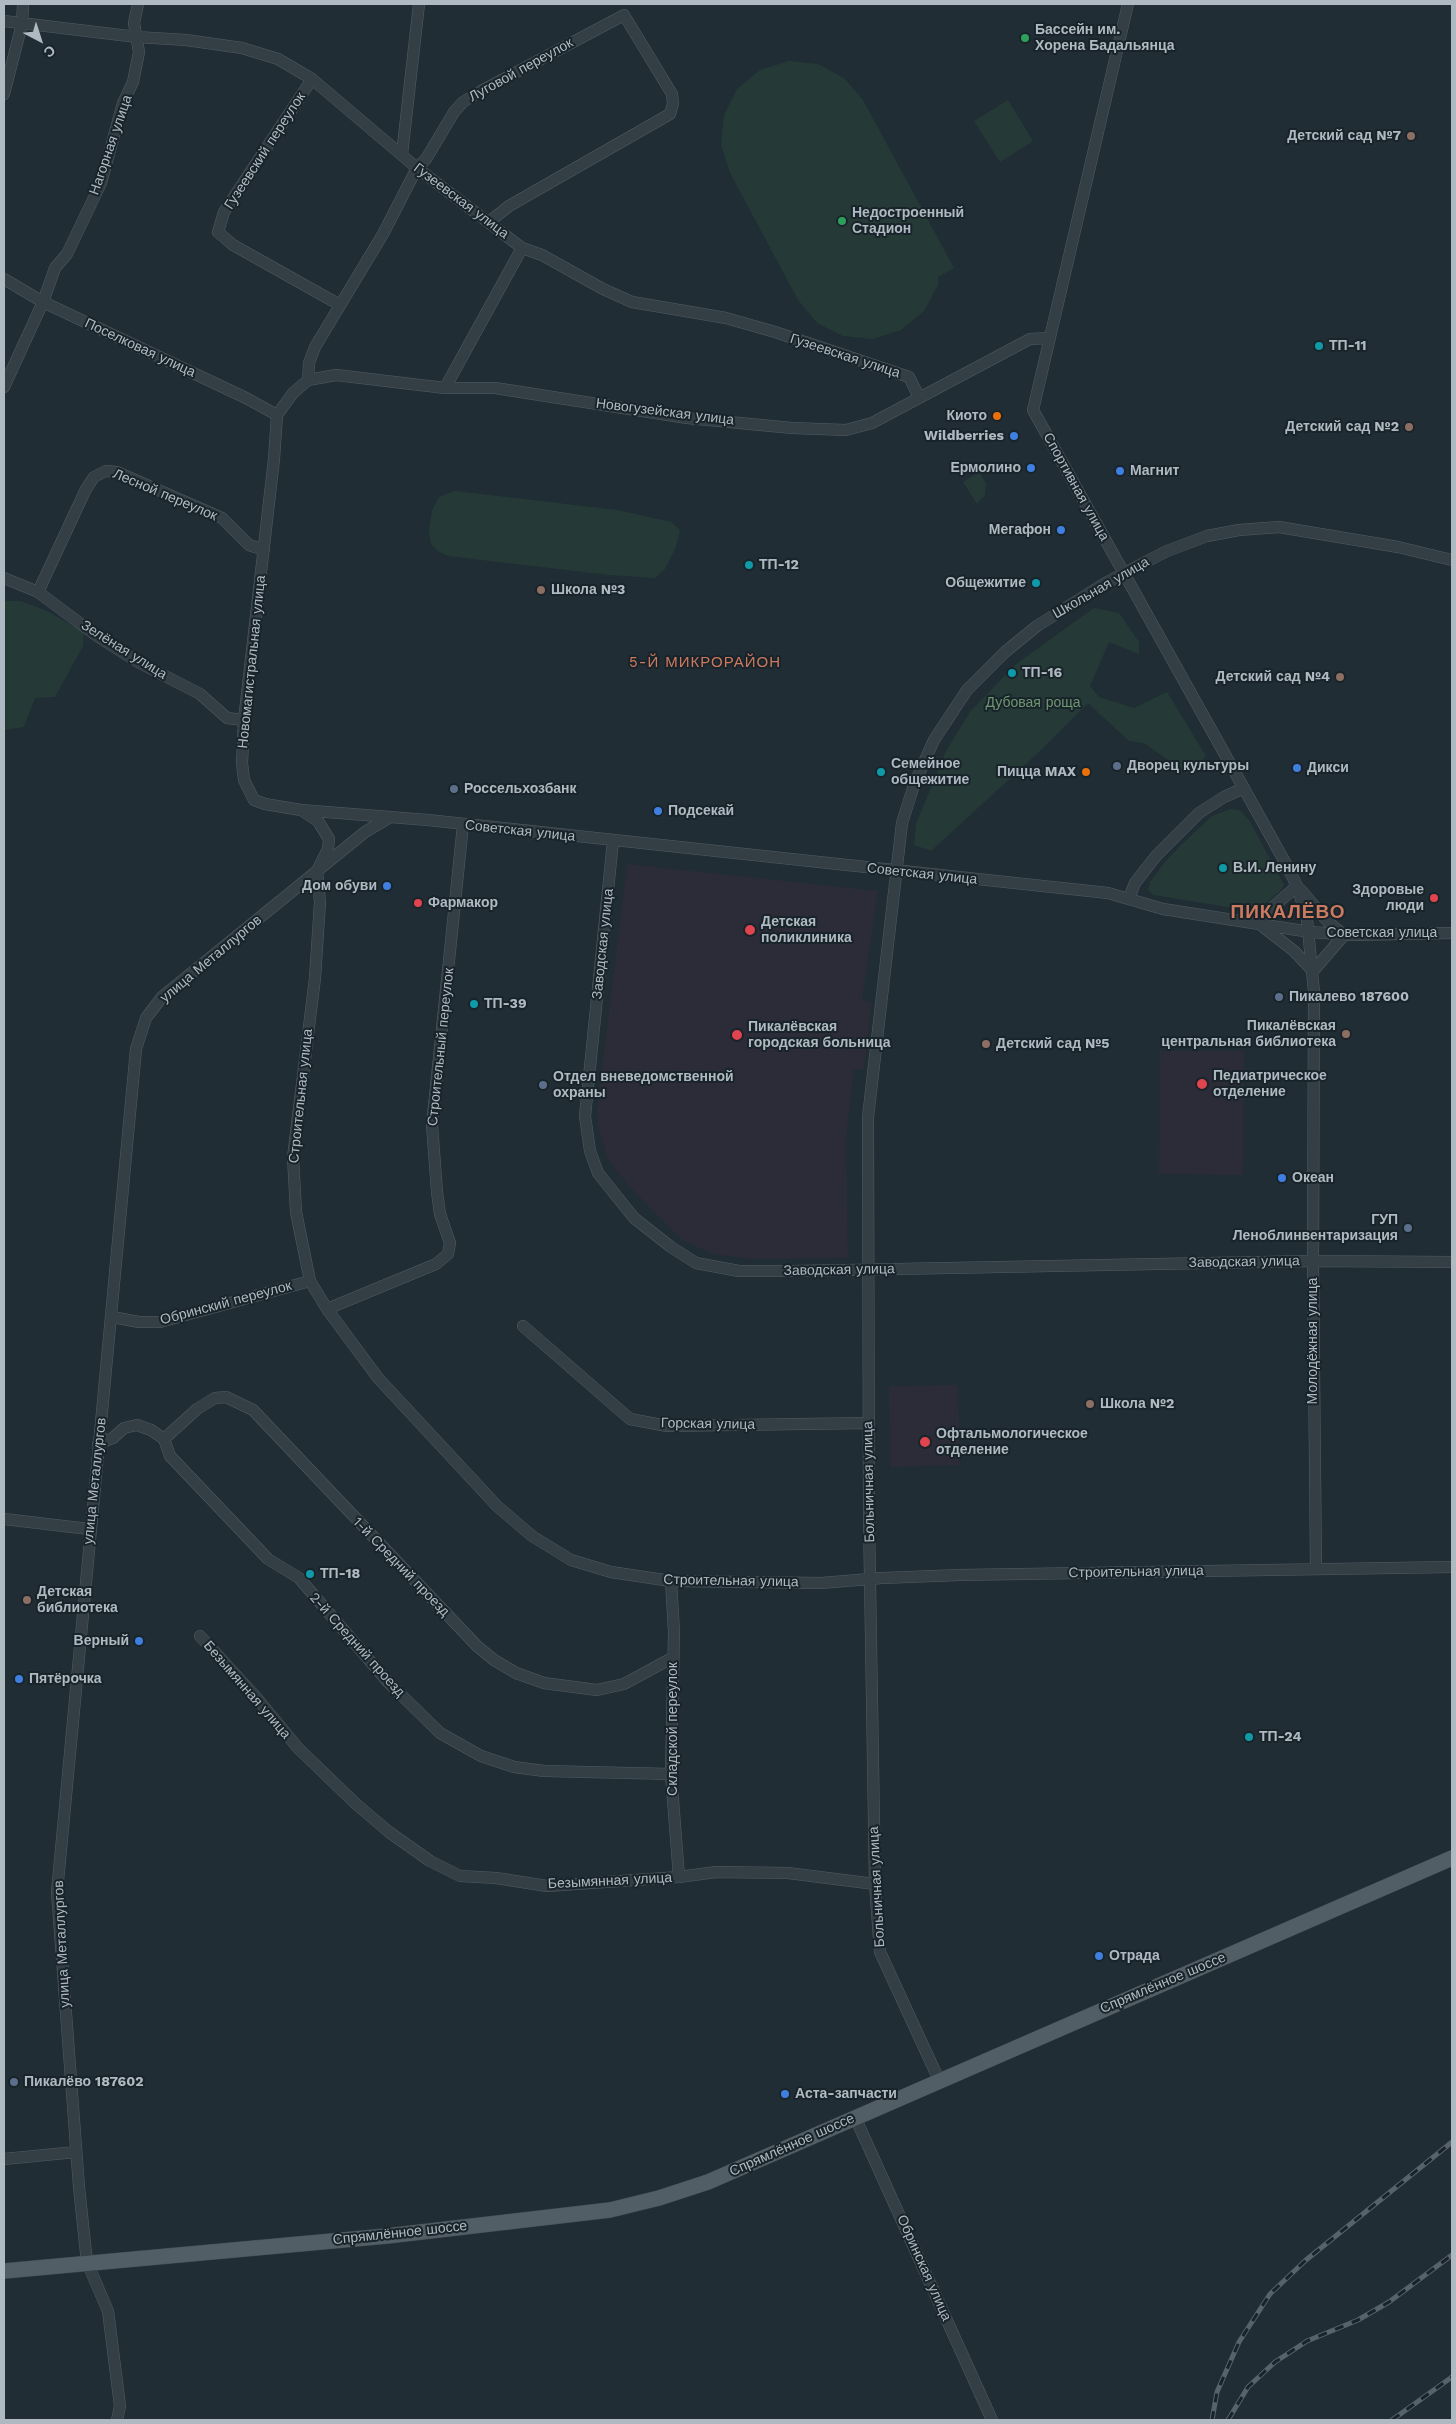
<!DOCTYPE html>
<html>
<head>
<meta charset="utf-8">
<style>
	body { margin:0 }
	#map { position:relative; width:1456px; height:2424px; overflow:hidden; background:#202d35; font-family:"Work Sans",sans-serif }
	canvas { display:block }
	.frame { position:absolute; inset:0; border:5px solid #aeb9c2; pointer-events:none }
	.north { position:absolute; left:15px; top:15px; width:50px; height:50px; -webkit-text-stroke:4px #19232a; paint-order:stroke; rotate:140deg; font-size:14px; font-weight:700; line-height:20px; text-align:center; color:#aeb9c2 }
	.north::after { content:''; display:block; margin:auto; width:18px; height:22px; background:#aeb9c2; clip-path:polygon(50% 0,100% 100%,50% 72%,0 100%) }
</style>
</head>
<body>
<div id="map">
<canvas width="1456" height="2424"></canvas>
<div class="frame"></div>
<div class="north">С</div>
</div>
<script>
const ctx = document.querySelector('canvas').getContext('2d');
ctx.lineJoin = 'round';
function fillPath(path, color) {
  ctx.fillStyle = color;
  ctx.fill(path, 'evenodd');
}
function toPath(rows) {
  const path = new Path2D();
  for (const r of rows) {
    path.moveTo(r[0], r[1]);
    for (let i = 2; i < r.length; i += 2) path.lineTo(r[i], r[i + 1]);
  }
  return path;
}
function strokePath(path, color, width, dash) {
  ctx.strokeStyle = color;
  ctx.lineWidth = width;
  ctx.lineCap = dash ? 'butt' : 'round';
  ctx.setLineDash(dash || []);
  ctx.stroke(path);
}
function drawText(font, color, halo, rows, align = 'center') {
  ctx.font = font + ' "Work Sans",sans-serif';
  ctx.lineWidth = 4;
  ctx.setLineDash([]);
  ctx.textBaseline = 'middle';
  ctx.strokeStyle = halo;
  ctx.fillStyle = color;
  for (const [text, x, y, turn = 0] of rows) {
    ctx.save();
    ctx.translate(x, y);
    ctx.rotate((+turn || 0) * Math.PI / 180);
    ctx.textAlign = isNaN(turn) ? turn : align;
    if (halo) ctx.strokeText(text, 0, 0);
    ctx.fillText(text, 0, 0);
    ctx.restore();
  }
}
const medical = toPath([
	[627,864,878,891,862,1000,872,1002,864,1070,854,1069,846,1139,848,1258,751,1259,712,1254,681,1239,629,1186,608,1160,599,1131,597,1111],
	[1160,1051,1244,1051,1243,1175,1159,1174],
	[958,1385,960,1465,890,1467,889,1386]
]);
const green = toPath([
	[789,61,818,64,844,78,863,100,954,268,938,277,938,285,924,311,901,330,873,339,843,336,817,323,798,300,730,173,721,145,724,115,737,89,760,70],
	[1008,100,1033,141,1000,162,974,121],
	[979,472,986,483,985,495,977,504,963,482],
	[455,491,617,510,671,522,680,530,676,547,665,569,655,578,609,575,448,556,439,552,431,544,429,530,432,511,439,497],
	[4,601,21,601,47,611,84,632,83,646,55,697,35,698,24,727,4,730],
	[1094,608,1119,613,1139,642,1139,654,1109,642,1090,686,1099,697,1134,708,1167,692,1206,756,1188,774,1144,743,1129,741,1088,703,1040,751,931,851,914,845,916,824,946,751,970,712,1016,664],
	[1230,809,1240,810,1249,820,1284,885,1280,891,1258,910,1252,911,1154,895,1148,890,1150,882,1164,863,1181,845,1212,816]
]);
const minor = toPath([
	[1128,4,1033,410,1286,864,1297,886,1307,919,1314,992,1313,1261,1316,1569],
	[4,21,137,37,186,40,242,48,278,59,312,79,417,168,522,248,542,255,603,289,632,302,726,318,775,332,909,377,919,397],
	[312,79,224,212,218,232,233,245,340,305],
	[4,94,22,24,23,4],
	[402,154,419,4],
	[4,279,43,302,246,398,277,415],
	[1049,338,1030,339,872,423,846,430,792,428,687,418,495,388,445,388,336,375,308,380,293,393,277,415,274,459,244,720,242,763,244,780,254,800,265,804,301,810,428,820,1108,893,1163,909,1310,932,1355,935,1452,933],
	[308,380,309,363,315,347,383,234,417,168,426,159,454,112,463,102,481,91,624,15,672,94,673,104,670,114,509,206,489,222],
	[4,387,43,302,55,268,67,254,101,183,123,103,133,82,139,52,134,23,138,4],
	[445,388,522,248],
	[4,578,38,592,97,636,138,662,200,694,227,718,244,720],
	[38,592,86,489,94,477,106,471,117,472,222,518,249,545,264,550],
	[304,812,318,821,329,839,328,849,317,871,320,902,315,978,293,1157,296,1212,310,1281,327,1309,378,1378,497,1506,532,1536,571,1560,611,1572,671,1581,821,1583,882,1578,960,1575,1452,1567],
	[613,841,585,1116,590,1151,598,1173,634,1218,671,1247,696,1263,739,1271,792,1271,1313,1261,1452,1262],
	[1301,890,1328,922,1344,935],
	[1129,898,1135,883,1156,856,1199,813,1224,797,1244,788],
	[1261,924,1267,912,1297,886],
	[1262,926,1294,951,1313,971],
	[1313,971,1344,935],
	[327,1309,436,1264,448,1254,450,1243,440,1214,437,1192,432,1125,463,825],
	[112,1317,139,1322,160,1322,310,1281],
	[523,1326,630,1419,667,1426,868,1423],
	[164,1439,197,1409,215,1398,226,1397,253,1410,477,1646,494,1660,516,1673,544,1683,597,1690,624,1684,672,1658],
	[98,1444,113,1438,124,1428,137,1425,151,1430,164,1439,170,1456,268,1559,299,1578,388,1682,440,1733,481,1756,514,1767,544,1771,671,1774],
	[4,1519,89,1529],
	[671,1581,674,1632,671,1774,679,1877],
	[200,1636,255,1696,298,1748,356,1804,389,1832,430,1861,460,1876,496,1878,547,1886,679,1877,716,1872,788,1873,875,1884],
	[939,2080,880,1952,875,1884,869,1518,868,1117,902,823,914,785,934,740,967,690,1005,652,1037,626,1107,582,1167,551,1207,536,1239,530,1279,527,1398,547,1452,560],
	[855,2117,992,2420],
	[4,2159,76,2152],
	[117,2420,120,2406,108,2311,87,2262,86,2253,79,2187,57,1892,136,1049,146,1018,162,997,365,832,390,817]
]);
const major = toPath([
	[4,2271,387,2236,610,2210,659,2198,708,2182,1452,1858]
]);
const rail = toPath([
	[1212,2420,1217,2392,1239,2342,1270,2294,1306,2260,1452,2142],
	[1228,2420,1248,2387,1275,2362,1307,2341,1358,2320,1389,2302,1452,2255],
	[1392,2420,1452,2377]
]);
const markers = [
	[1025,38,5,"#2e9e5b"],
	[1411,136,5,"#8d6e63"],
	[842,221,5,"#2e9e5b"],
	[1319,346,5,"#0f9aa8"],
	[997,416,5,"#e8710a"],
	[1409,427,5,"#8d6e63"],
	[1014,436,5,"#3f7fe0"],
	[1031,468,5,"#3f7fe0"],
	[1120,471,5,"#3f7fe0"],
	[1061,530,5,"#3f7fe0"],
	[749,565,5,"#0f9aa8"],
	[1036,583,5,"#0f9aa8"],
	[541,590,5,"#8d6e63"],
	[1012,673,5,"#0f9aa8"],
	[1340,677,5,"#8d6e63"],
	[1117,766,5,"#5c6f8a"],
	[1297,768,5,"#3f7fe0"],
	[881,772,5,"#0f9aa8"],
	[1086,772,5,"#e8710a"],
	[454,789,5,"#5c6f8a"],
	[658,811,5,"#3f7fe0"],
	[1223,868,5,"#0f9aa8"],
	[387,886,5,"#3f7fe0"],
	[1434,898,5,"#e0444e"],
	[418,903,5,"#e0444e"],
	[750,930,6,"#e0444e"],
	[1279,997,5,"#5c6f8a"],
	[474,1004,5,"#0f9aa8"],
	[1346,1034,5,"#8d6e63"],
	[737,1035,6,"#e0444e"],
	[986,1044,5,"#8d6e63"],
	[1202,1084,6,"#e0444e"],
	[543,1085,5,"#5c6f8a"],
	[1282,1178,5,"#3f7fe0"],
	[1408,1228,5,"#5c6f8a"],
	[1090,1404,5,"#8d6e63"],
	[925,1442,6,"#e0444e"],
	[310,1574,5,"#0f9aa8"],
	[27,1600,5,"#8d6e63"],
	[139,1641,5,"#3f7fe0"],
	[19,1679,5,"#3f7fe0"],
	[1249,1737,5,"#0f9aa8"],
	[1099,1956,5,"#3f7fe0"],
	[14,2082,5,"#5c6f8a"],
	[785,2094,5,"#3f7fe0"]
];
const poiNames = [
	["Бассейн им.",1035,30],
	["Хорена Бадальянца",1035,46],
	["Детский сад №7",1401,136,"right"],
	["Недостроенный",852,213],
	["Стадион",852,229],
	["ТП-11",1329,346],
	["Киото",987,416,"right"],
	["Детский сад №2",1399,427,"right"],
	["Wildberries",1004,436,"right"],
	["Ермолино",1021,468,"right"],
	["Магнит",1130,471],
	["Мегафон",1051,530,"right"],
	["ТП-12",759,565],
	["Общежитие",1026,583,"right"],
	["Школа №3",551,590],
	["ТП-16",1022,673],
	["Детский сад №4",1330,677,"right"],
	["Семейное",891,764],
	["общежитие",891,780],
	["Дворец культуры",1127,766],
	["Дикси",1307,768],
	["Пицца MAX",1076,772,"right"],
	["Россельхозбанк",464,789],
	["Подсекай",668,811],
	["В.И. Ленину",1233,868],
	["Дом обуви",377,886,"right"],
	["Здоровые",1424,890,"right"],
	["люди",1424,906,"right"],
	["Фармакор",428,903],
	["Детская",761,922],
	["поликлиника",761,938],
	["Пикалево 187600",1289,997],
	["ТП-39",484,1004],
	["Пикалёвская",1336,1026,"right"],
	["центральная библиотека",1336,1042,"right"],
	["Пикалёвская",748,1027],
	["городская больница",748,1043],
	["Детский сад №5",996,1044],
	["Педиатрическое",1213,1076],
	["отделение",1213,1092],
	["Отдел вневедомственной",553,1077],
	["охраны",553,1093],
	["Океан",1292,1178],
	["ГУП",1398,1220,"right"],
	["Леноблинвентаризация",1398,1236,"right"],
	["Школа №2",1100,1404],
	["Офтальмологическое",936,1434],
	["отделение",936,1450],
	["ТП-18",320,1574],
	["Детская",37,1592],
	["библиотека",37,1608],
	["Верный",129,1641,"right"],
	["Пятёрочка",29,1679],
	["ТП-24",1259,1737],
	["Отрада",1109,1956],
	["Пикалёво 187602",24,2082],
	["Аста-запчасти",795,2094]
];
const streetNames = [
	["Луговой переулок",521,70,-29],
	["Нагорная улица",111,145,-71],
	["Гузеевский переулок",265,151,-57],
	["Гузеевская улица",461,201,37],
	["Поселковая улица",140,348,25],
	["Гузеевская улица",845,356,18],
	["Новогузейская улица",665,412,7],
	["Спортивная улица",1076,487,61],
	["Лесной переулок",165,495,23],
	["Школьная улица",1101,588,-30],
	["Зелёная улица",124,650,32],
	["Новомагистральная улица",252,662,-84],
	["Советская улица",520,831,6],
	["Советская улица",922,874,6],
	["Советская улица",1382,933],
	["Заводская улица",603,944,-84],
	["улица Металлургов",211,959,-40],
	["Строительный переулок",441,1047,-84],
	["Строительная улица",301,1096,-84],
	["Заводская улица",1244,1262,-1],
	["Заводская улица",839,1270,-1],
	["Обринский переулок",226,1303,-15],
	["Молодёжная улица",1313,1341,-90],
	["Горская улица",708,1424,1],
	["улица Металлургов",95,1481,-84],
	["Больничная улица",869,1482,-91],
	["1-й Средний проезд",401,1567,46],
	["Строительная улица",1136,1572,-1],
	["Строительная улица",731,1581,1],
	["2-й Средний проезд",357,1645,48],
	["Безымянная улица",247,1690,49],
	["Складской переулок",673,1729,-90],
	["Безымянная улица",610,1881,-3],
	["Больничная улица",877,1887,-93],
	["улица Металлургов",62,1944,-93],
	["Спрямлённое шоссе",1163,1983,-23],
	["Спрямлённое шоссе",792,2145,-24],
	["Спрямлённое шоссе",400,2233,-6],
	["Обринская улица",924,2268,66]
];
const parkNames = [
	["Дубовая роща",1033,703]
];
const neighbourhoodNames = [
	["5-Й МИКРОРАЙОН",705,663]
];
const districtNames = [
	["ПИКАЛЁВО",1288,912]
];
fillPath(medical, '#2b2c37');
fillPath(green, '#253a36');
strokePath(minor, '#515c63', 12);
strokePath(major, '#404a52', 16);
strokePath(minor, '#343e45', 11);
strokePath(major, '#525e65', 15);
strokePath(rail, '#56636c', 5);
strokePath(rail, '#19232a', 3, [9]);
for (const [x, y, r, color] of markers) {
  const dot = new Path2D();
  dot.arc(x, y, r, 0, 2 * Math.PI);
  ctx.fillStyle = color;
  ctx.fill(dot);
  strokePath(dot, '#19232a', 2);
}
drawText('bold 14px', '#aeb9c2', '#19232a', poiNames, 'left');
drawText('14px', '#aeb9c2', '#19232a', streetNames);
drawText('14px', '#6f9670', '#19232a', parkNames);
ctx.letterSpacing = '1px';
drawText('15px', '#cc7a5f', '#19232a', neighbourhoodNames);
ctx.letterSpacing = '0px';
ctx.letterSpacing = '1px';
drawText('bold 19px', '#cc7a5f', '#19232a', districtNames);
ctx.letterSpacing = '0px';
</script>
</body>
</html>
